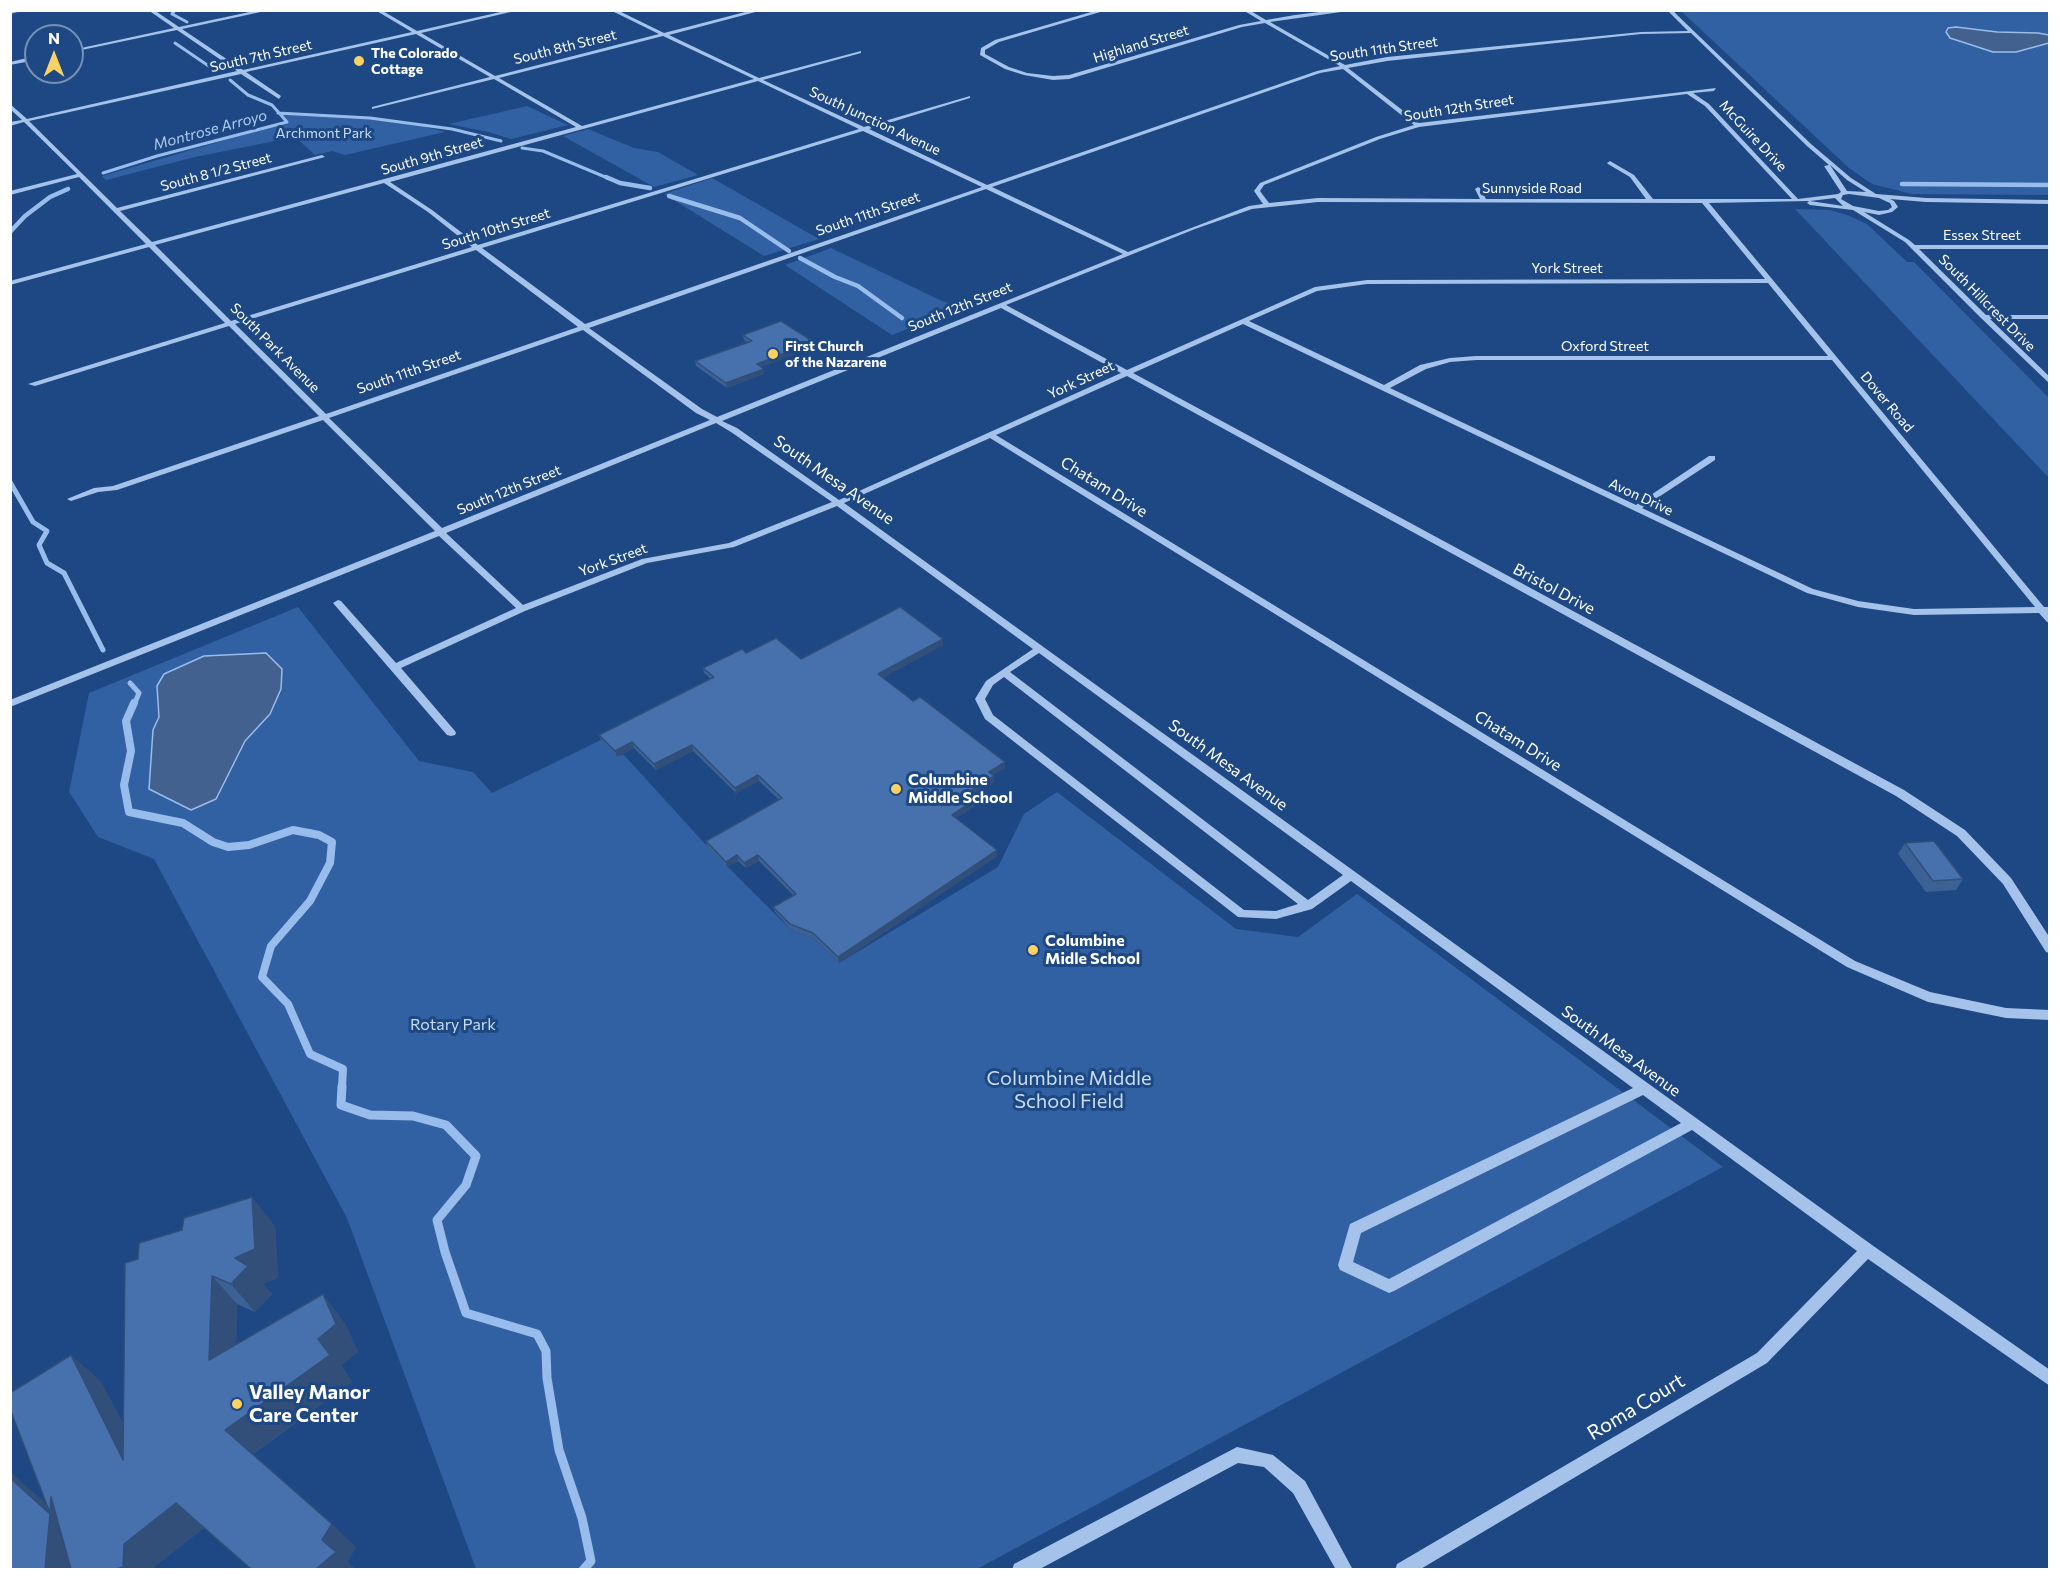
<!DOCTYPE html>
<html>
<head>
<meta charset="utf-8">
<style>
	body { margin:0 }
	#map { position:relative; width:2060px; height:1580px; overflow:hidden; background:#1d4884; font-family:Commissioner,sans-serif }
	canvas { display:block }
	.frame { position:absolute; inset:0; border:12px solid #fff; pointer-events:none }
	.north { position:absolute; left:24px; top:24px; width:60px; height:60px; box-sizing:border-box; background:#1d4884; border:2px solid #7791b5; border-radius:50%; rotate:0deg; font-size:16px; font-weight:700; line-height:24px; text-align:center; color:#fff }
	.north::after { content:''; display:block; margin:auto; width:21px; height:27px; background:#f9d263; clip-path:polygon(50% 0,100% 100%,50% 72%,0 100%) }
</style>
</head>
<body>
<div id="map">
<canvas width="2060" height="1580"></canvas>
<div class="frame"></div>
<div class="north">N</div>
</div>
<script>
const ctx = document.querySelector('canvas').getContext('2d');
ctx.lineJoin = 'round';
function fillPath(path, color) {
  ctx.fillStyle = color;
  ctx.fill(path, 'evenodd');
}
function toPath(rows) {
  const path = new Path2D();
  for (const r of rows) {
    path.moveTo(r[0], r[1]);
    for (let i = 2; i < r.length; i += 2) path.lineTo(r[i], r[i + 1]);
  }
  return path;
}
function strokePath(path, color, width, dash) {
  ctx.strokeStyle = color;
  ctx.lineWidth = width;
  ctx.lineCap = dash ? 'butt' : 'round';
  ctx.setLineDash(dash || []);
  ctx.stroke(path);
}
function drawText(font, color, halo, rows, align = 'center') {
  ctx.font = font + ' Commissioner,sans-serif';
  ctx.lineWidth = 6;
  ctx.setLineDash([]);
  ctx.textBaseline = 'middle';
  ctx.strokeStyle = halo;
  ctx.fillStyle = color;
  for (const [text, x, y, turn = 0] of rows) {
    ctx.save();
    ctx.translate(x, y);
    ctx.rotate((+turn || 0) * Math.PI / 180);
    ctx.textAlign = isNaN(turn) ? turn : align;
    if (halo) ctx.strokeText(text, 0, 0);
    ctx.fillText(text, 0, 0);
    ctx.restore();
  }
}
const green = toPath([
	[1681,11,2049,11,2049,195,1912,194,1872,184,1849,168],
	[527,106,568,125,511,139,488,132,449,124],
	[278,113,322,114,370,118,414,124,445,132,345,155,332,151,315,155,295,137,195,157,106,180,102,176,287,122],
	[588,129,634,148,658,152,698,175,654,187,563,136],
	[712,178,819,239,764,256,664,194],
	[1795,209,1830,210,1847,215,1867,224,1907,262,1914,262,2049,398,2049,478],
	[831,248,942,301,963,307,892,335,785,265],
	[298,607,419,761,473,772,492,793,601,740,617,756,624,755,707,846,791,930,814,939,839,963,998,867,1024,814,1057,792,1236,929,1298,937,1357,894,1723,1167,977,1569,476,1569,347,1218,154,859,98,837,69,792,89,693]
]);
const water = toPath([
	[1956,27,1997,32,2038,33,2049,35,2049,43,2016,52,1993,52,1950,38,1946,32,1948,28,1956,27],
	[266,653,282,669,281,689,270,714,245,741,216,799,191,810,149,789,153,730,159,717,157,686,164,674,204,656,266,653]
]);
const streamFar4 = toPath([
	[175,10,172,14,187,22],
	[175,43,216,71],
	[278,113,370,118,452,129,501,141],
	[522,148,543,151,610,179],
	[103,173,157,156,287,122,272,105,248,95,230,80]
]);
const streamFar3 = toPath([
	[606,177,620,183,650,188],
	[1902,184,2050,185],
	[669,196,740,218,789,251],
	[10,232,25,216,50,197,68,189],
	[800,258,835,277,858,286,902,318]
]);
const streamFar2 = toPath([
	[10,482,33,522,47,531,39,545,47,563,64,573,103,650],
	[130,683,139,693,134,705]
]);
const streamFar1 = toPath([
	[134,703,126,721,131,751,124,785,129,812,183,823,213,842,228,847,249,845,293,830,319,835,332,842,330,863,310,901,271,946,262,977,288,1004,310,1054,343,1069,342,1087]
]);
const stream = toPath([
	[342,1086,341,1105,370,1115,413,1116,446,1125,476,1156,466,1185,437,1220,445,1252,466,1313,537,1334,546,1351,547,1378,559,1450,582,1518,591,1561,583,1570]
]);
const minor = toPath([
	[15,10,26,10,10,14,10,11,15,10],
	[148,10,154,10,179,27,259,10,270,10,182,29,243,70,412,32,375,10,381,10,417,31,509,10,519,10,421,33,495,76,659,34,610,10,617,10,664,33,753,10,763,10,669,35,759,78,861,51,861,53,763,80,864,127,970,96,970,98,869,129,987,185,1317,71,1340,66,1265,23,1242,27,1069,79,1053,80,1024,75,1005,69,980,55,981,48,995,40,1098,10,1107,10,999,42,985,50,985,54,1009,67,1027,73,1053,76,1069,75,1239,25,1261,21,1243,10,1249,10,1266,20,1295,15,1335,10,1355,10,1270,22,1345,65,1387,57,1641,32,1688,31,1667,10,1672,10,1811,144,1851,178,1876,194,1926,198,2050,200,2050,204,1926,202,1890,199,1894,201,1898,207,1892,212,1879,215,1864,212,1909,240,1915,245,2050,245,2050,249,1919,249,1986,315,2050,315,2050,319,1990,319,2050,377,2050,384,1981,318,1905,242,1853,210,1810,205,1807,203,1809,201,1709,203,2044,607,2050,607,2050,623,2047,622,2039,613,1914,615,1858,607,1807,593,1243,324,1133,373,1904,790,1965,830,2011,878,2050,938,2050,953,2046,952,2003,884,1957,836,1896,796,1127,376,996,435,1855,961,1930,992,2006,1008,2050,1010,2050,1020,2006,1018,1928,1002,1847,967,990,438,844,503,1872,1245,2050,1370,2050,1386,1868,1259,1767,1363,1419,1570,1395,1570,1397,1564,1757,1353,1857,1251,1692,1130,1394,1291,1389,1293,1340,1270,1338,1265,1350,1224,1633,1088,1351,881,1312,909,1276,919,1238,917,985,719,975,699,986,681,1033,649,837,506,734,547,647,563,525,611,401,668,455,731,456,733,455,735,451,736,447,735,333,603,338,600,341,601,396,663,516,608,439,536,10,707,10,700,435,531,323,420,117,490,98,492,71,501,67,499,94,488,113,486,319,416,229,326,35,386,28,384,225,323,149,247,10,285,10,281,146,244,79,177,10,195,10,191,77,174,24,122,10,126,10,122,22,120,10,109,10,104,27,119,237,71,177,30,72,52,72,50,174,28,148,10],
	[1691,33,1807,146,1829,165,1824,166,1841,192,1838,194,1798,199,1709,104,1693,93,1714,91,1716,88,1419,123,1348,68,1387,61,1641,34,1691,33],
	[416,34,490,77,372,107,372,109,494,79,576,127,152,242,120,211,325,157,322,155,117,208,29,121,241,74,279,99,281,96,246,72,416,34],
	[663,36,754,79,582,126,499,78,663,36],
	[1343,69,1414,125,1376,137,1260,183,1254,191,1263,204,1249,206,1128,252,992,187,1320,73,1343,69],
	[758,81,859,129,478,245,432,210,390,182,758,81],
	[1687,94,1705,106,1792,199,1653,199,1634,175,1610,161,1607,163,1608,164,1630,177,1646,199,1486,199,1480,188,1478,187,1475,189,1480,199,1318,198,1269,203,1260,191,1264,185,1380,139,1419,127,1687,94],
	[863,131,982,187,585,324,482,248,863,131],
	[1830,165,1847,180,1866,192,1847,191,1830,165],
	[384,183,428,212,472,247,231,321,155,245,384,183],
	[986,189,1123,254,717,417,702,409,589,328,986,189],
	[1849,194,1879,198,1890,203,1892,207,1888,210,1879,211,1853,206,1841,199,1843,195,1849,194],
	[1835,198,1843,206,1810,201,1835,198],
	[1318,202,1702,203,1765,279,1367,280,1315,287,1127,370,1006,305,1195,229,1252,209,1318,202],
	[476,250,578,327,326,414,235,324,476,250],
	[1768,283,1828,356,1476,356,1450,358,1420,365,1384,385,1249,321,1317,291,1367,284,1768,283],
	[1001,308,1121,373,839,500,737,428,722,421,1001,308],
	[583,330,696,413,710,420,442,528,329,418,583,330],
	[1476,360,1832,360,2035,607,1914,609,1858,601,1813,589,1642,508,1715,460,1715,456,1709,456,1636,505,1390,388,1426,369,1450,362,1476,360],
	[716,423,731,432,832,502,729,543,642,559,523,605,446,533,716,423],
	[1039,653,1343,875,1308,900,1010,672,1039,653],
	[1004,677,1298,904,1276,911,1244,910,993,715,985,699,993,685,1004,677],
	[1643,1095,1681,1123,1389,1279,1353,1262,1361,1233,1643,1095],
	[867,10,917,10,915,11,867,10],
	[36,56,36,60,10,65,10,62,36,56],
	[1237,1447,1273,1455,1305,1481,1353,1570,1336,1570,1293,1493,1264,1467,1238,1463,1038,1570,1012,1570,1014,1564,1237,1447]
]);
const wall = toPath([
	[743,335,814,347,761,367,764,369,764,374,727,388,696,366,695,361,747,342,744,340],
	[943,645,882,678,913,701,1005,762,1005,768,993,775,994,782,970,797,975,800,975,806,956,818,997,856,839,963,814,939,791,930,775,912,773,907,793,895,759,861,746,868,738,861,727,867,707,846,706,841,779,800,759,781,736,793,693,751,656,770,634,748,617,757,601,740,599,735,711,679,704,673,703,668,746,653,801,659],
	[1905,843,1963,879,1956,890,1926,892,1898,854],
	[275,1226,278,1278,263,1284,272,1294,255,1312,237,1304,236,1345,344,1322,358,1352,341,1365,352,1382,253,1454,356,1547,347,1562,355,1569,251,1569,204,1528,155,1566,10,1569,10,1472,46,1504,71,1355,101,1382,124,1426,125,1263]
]);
const shadedWall = toPath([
	[814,342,814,347,757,369,757,364],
	[764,369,764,374,727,388,726,383],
	[943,639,943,645,879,680,878,674],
	[632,742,634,748,617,757,615,751],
	[692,745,693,751,656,770,654,764],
	[1005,762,1005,768,989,778,989,772],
	[758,775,759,781,736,793,735,788],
	[994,776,994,782,967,800,966,794],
	[975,800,975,806,953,820,952,815],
	[997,850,997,856,839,963,838,957],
	[737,855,738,861,727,867,726,862],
	[758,855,759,861,746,868,744,863],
	[252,1197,275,1226,278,1278,263,1284,272,1294,255,1312,231,1284,235,1258],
	[212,1276,237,1304,235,1387,209,1360],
	[323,1294,344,1322,358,1352,341,1365,352,1382,251,1455,225,1430,318,1339],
	[71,1355,101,1382,154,1485,123,1460],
	[10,1472,50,1507,51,1497,81,1569,45,1569,10,1478],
	[176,1503,205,1527,155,1566,155,1569,116,1569,124,1544],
	[332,1524,356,1547,347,1562,355,1569,316,1569,322,1540]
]);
const building = toPath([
	[781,321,814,342,757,364,764,369,726,383,695,361,752,341,743,335,781,321],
	[900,607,943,639,878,674,913,701,920,697,1005,762,989,772,994,776,966,794,975,800,952,815,997,850,838,957,813,933,790,924,773,907,796,894,758,855,744,863,737,855,726,862,706,841,782,798,758,775,735,788,692,745,654,764,632,742,615,751,599,735,714,677,703,668,742,649,746,653,776,638,801,659,900,607],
	[1934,841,1963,879,1933,881,1905,843,1934,841],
	[252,1197,255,1249,235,1258,248,1266,231,1284,212,1276,209,1360,323,1294,336,1324,318,1339,330,1355,225,1430,332,1524,322,1540,336,1552,316,1569,251,1569,176,1503,124,1544,123,1567,116,1569,71,1569,51,1497,50,1513,10,1409,10,1393,71,1355,123,1460,125,1263,138,1259,139,1243,182,1230,184,1218,252,1197],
	[10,1478,50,1514,45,1569,10,1569,10,1478]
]);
const markers = [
	[359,61,6,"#f9d263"],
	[773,354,6,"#f9d263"],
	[896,789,6,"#f9d263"],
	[1033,950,6,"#f9d263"],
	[237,1404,6,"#f9d263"]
];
const farStreetnames = [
	["Highland Street",1141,44,-17],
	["South 8th Street",565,47,-14],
	["South 11th Street",1384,49,-8],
	["South 7th Street",261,56,-13],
	["South 12th Street",1459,108,-9],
	["South Junction Avenue",875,121,25],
	["McGuire Drive",1753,136,47],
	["South 9th Street",432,156,-16],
	["South 8 1/2 Street",216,172,-15],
	["Sunnyside Road",1532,188],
	["South 11th Street",868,214,-19],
	["South 10th Street",496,229,-17],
	["Essex Street",1982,235],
	["York Street",1567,268],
	["South Hillcrest Drive",1987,303,45],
	["South 12th Street",960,307,-22],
	["Oxford Street",1605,346],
	["South Park Avenue",275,348,45],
	["South 11th Street",409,372,-19],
	["York Street",1081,380,-25],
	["Dover Road",1887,402,50],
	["South 12th Street",509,490,-22],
	["Avon Drive",1641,497,25],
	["York Street",613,560,-20]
];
const farPoinames = [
	["The Colorado",371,53],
	["Cottage",371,69],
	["First Church",785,346],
	["of the Nazarene",785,362]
];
const farParknames = [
	["Archmont Park",324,133]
];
const farWaternames = [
	["Montrose Arroyo",210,130,-15]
];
const streetNames = [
	["South Mesa Avenue",834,480,35],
	["Chatam Drive",1104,487,32],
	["Bristol Drive",1554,589,28],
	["Chatam Drive",1518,741,32],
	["South Mesa Avenue",1228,765,36],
	["South Mesa Avenue",1621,1051,36]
];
const poiNames = [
	["Columbine",908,780],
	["Middle School",908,798],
	["Columbine",1045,941],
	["Midle School",1045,959]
];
const parkNames = [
	["Rotary Park",453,1025]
];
const nearParknames = [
	["Columbine Middle",1069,1078],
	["School Field",1069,1101]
];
const nearPoinames = [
	["Valley Manor",249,1392],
	["Care Center",249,1415]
];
const nearStreetnames = [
	["Roma Court",1636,1407,-31]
];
fillPath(green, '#3161a2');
fillPath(water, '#43618e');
strokePath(water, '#98bdec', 1.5);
strokePath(streamFar4, '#98bdec', 3);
strokePath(streamFar3, '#98bdec', 4.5);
strokePath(streamFar2, '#98bdec', 5);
strokePath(streamFar1, '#98bdec', 8);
strokePath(stream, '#98bdec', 9);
fillPath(minor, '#a5c2ea');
fillPath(wall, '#3c6195');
fillPath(shadedWall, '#314f79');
fillPath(building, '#4671ad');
strokePath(building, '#314f79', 1.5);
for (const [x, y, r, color] of markers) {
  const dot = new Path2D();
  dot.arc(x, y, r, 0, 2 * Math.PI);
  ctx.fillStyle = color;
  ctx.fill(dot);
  strokePath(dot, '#1d4884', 2);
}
drawText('14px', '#fff', '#1d4884', farStreetnames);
drawText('bold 14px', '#fff', '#1d4884', farPoinames, 'left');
drawText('14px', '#c9ddf8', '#1d4884', farParknames);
drawText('italic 15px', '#b0ccf2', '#1d4884', farWaternames);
drawText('16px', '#fff', '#1d4884', streetNames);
drawText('bold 16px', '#fff', '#1d4884', poiNames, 'left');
drawText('16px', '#c9ddf8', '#1d4884', parkNames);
drawText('20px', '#c9ddf8', '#1d4884', nearParknames);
drawText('bold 20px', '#fff', '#1d4884', nearPoinames, 'left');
drawText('20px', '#fff', '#1d4884', nearStreetnames);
</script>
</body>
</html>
